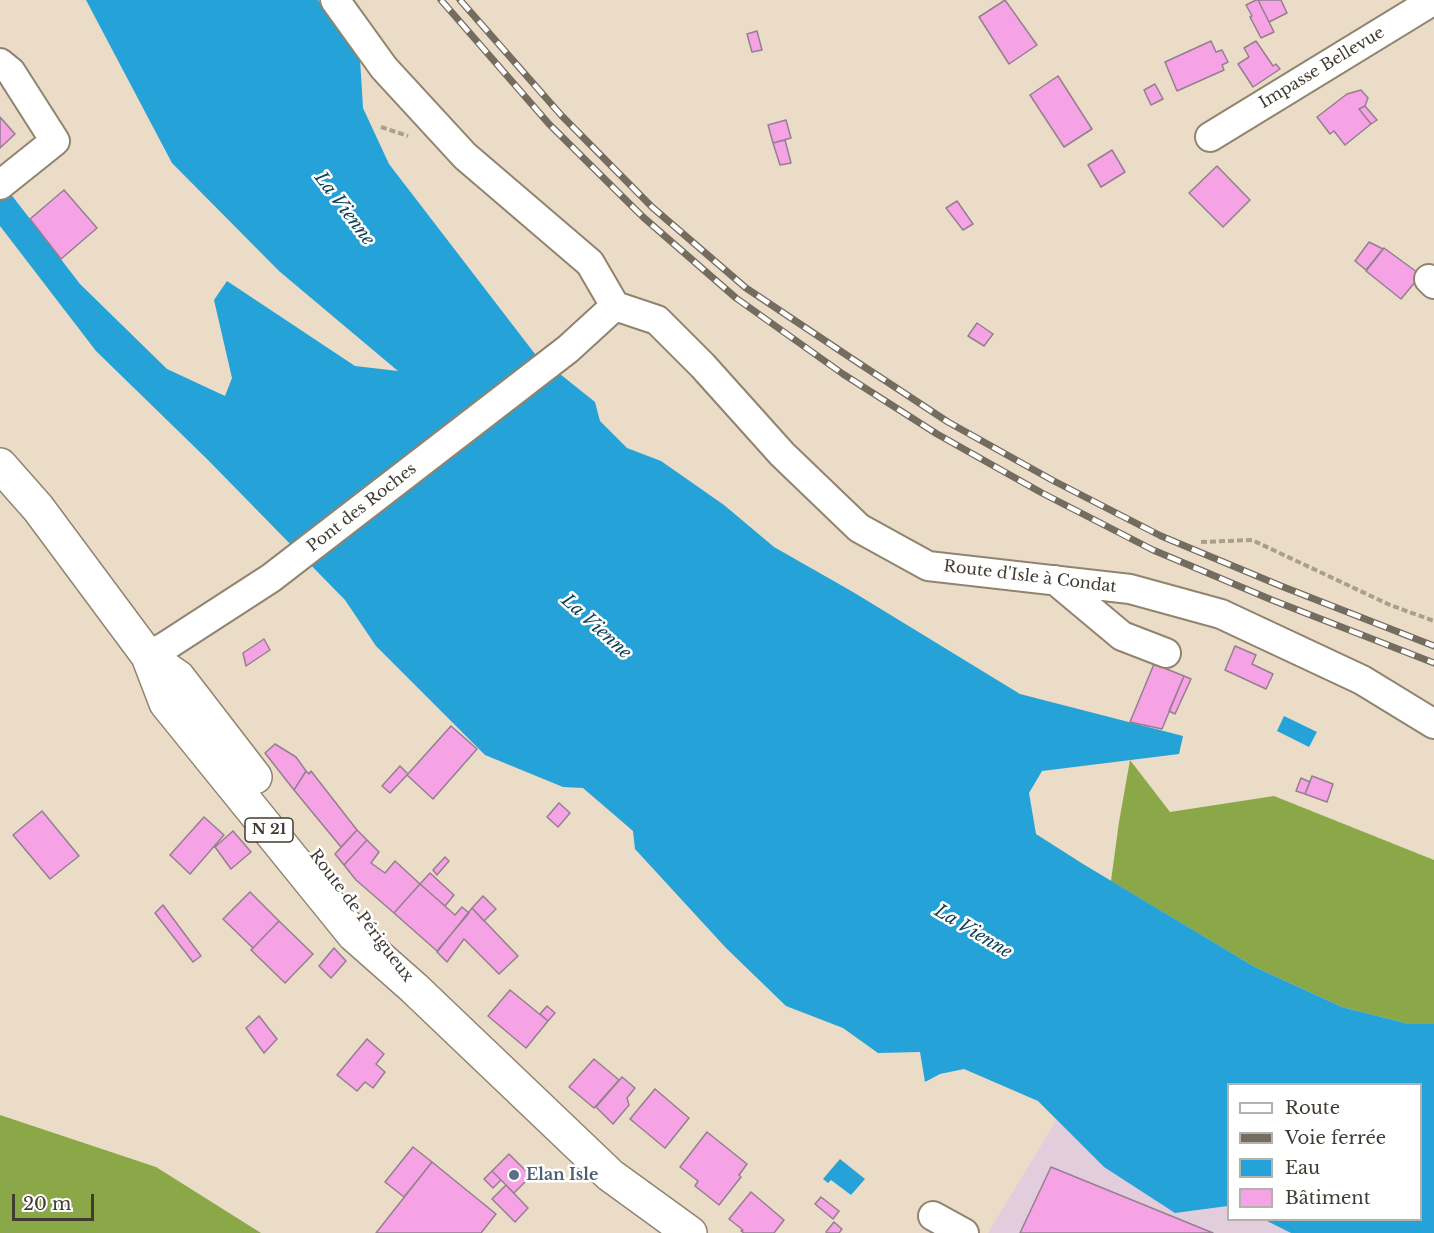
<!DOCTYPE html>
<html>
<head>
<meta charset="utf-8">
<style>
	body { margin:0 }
	#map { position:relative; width:1434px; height:1233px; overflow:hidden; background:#eadcc6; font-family:"Libre Baskerville",serif }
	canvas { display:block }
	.legend { position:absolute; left:1227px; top:1083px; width:195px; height:138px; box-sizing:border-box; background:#fff; border:2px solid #b3b1ad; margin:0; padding:8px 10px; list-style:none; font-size:18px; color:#413b32 }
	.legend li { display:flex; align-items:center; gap:12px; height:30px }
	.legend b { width:30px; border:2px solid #b3b1ad }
	.scale { position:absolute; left:12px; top:1194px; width:82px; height:27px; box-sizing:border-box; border:3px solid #413b32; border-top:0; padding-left:8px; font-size:18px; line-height:21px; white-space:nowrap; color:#413b32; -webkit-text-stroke:4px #fff; paint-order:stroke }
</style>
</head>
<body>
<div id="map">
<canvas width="1434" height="1233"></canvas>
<ul class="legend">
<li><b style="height:8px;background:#fff"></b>Route</li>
<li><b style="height:8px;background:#746c5f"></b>Voie ferrée</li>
<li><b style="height:16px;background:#25a2d7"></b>Eau</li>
<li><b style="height:16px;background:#f6a3e5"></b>Bâtiment</li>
</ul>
<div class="scale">20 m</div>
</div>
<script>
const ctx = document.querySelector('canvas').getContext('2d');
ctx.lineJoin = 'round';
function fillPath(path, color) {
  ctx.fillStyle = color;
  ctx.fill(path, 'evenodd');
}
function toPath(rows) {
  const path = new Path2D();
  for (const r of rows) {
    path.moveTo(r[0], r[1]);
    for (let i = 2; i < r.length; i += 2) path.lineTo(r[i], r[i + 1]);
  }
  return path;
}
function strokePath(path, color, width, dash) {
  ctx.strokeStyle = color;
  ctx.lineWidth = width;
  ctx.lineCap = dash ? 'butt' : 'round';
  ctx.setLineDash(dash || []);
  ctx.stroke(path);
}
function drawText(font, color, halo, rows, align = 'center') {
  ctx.font = font + ' "Libre Baskerville",serif';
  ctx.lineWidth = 5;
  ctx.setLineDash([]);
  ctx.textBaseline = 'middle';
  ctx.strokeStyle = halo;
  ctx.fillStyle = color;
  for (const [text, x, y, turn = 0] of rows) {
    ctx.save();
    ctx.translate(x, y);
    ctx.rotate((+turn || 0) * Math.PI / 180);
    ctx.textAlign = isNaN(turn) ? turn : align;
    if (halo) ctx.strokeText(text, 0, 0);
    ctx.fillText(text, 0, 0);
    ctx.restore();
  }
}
const industrial = toPath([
	[1057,1119,1104,1167,1175,1213,1228,1206,1228,1220,1265,1220,1291,1233,988,1233]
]);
const forest = toPath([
	[1130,760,1170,812,1274,796,1434,860,1434,1024,1409,1024,1342,1007,1255,967,1111,881,1119,822],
	[0,1115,156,1167,261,1233,0,1233]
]);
const water = toPath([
	[86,0,318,0,360,59,363,108,389,164,535,354,595,402,600,421,627,448,661,461,724,505,774,547,853,592,1020,694,1183,736,1179,754,1042,771,1029,793,1036,834,1083,864,1255,967,1342,1007,1409,1024,1434,1024,1434,1233,1291,1233,1265,1220,1420,1220,1420,1084,1228,1084,1228,1206,1175,1213,1104,1167,1038,1101,964,1069,940,1074,925,1082,920,1052,878,1053,843,1028,786,1006,726,948,635,849,633,831,583,788,563,787,485,755,376,646,345,600,208,460,96,351,0,226,0,180,80,284,167,369,225,396,232,378,214,300,227,281,355,366,398,371,279,271,172,163],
	[1284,716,1317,732,1309,747,1277,731],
	[840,1159,865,1179,851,1195,831,1180,828,1183,823,1179]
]);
const building = toPath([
	[1005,0,1037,45,1009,64,979,17,1005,0],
	[1256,0,1258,0,1274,32,1261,38,1250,17,1252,16,1246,5,1256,0],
	[1258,0,1281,0,1287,13,1269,22,1258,0],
	[757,31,762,50,752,52,747,34,757,31],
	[1211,41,1216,52,1222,50,1228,62,1222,65,1224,70,1177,91,1165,62,1211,41],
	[1256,41,1273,66,1276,64,1280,69,1253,87,1238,64,1249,57,1244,48,1256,41],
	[1058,76,1092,129,1064,147,1030,95,1058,76],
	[1155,84,1163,99,1151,105,1144,90,1155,84],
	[1361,90,1368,98,1365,106,1359,109,1371,124,1345,145,1334,131,1330,134,1317,117,1347,94,1361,90],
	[1365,106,1377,120,1371,124,1359,109,1365,106],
	[0,117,15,134,0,148,0,117],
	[786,120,791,138,773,143,768,125,786,120],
	[785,140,791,163,780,165,773,143,785,140],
	[1112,150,1125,172,1101,187,1088,165,1112,150],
	[1217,166,1250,200,1223,227,1189,193,1217,166],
	[64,190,97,228,61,259,30,219,64,190],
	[957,201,973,224,963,230,946,208,957,201],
	[1369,242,1383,249,1366,270,1355,261,1369,242],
	[1384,248,1421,275,1401,299,1366,271,1384,248],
	[977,323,993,334,984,346,968,336,977,323],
	[264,639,270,650,246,666,243,653,264,639],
	[1235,646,1256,655,1252,664,1273,674,1266,689,1225,670,1235,646],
	[1154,664,1184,676,1162,729,1130,722,1154,664],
	[1184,676,1191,679,1175,714,1169,711,1184,676],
	[451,726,477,749,433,799,407,775,451,726],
	[275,744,296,757,306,771,294,790,265,753,275,744],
	[400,766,408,774,390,793,382,786,400,766],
	[306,771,309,774,311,771,357,830,341,847,294,790,306,771],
	[1312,776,1333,784,1327,802,1305,794,1312,776],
	[1301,778,1310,782,1305,794,1296,791,1301,778],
	[559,803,570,813,558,827,547,817,559,803],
	[42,811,79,856,50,879,13,835,42,811],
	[204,817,224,835,190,874,170,855,204,817],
	[357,830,367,840,344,865,335,854,357,830],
	[233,831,251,852,231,869,215,847,233,831],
	[367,840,379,852,371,863,385,873,395,861,420,884,394,913,356,880,344,865,367,840],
	[445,857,449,861,437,875,433,870,445,857],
	[430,873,454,895,445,906,420,884,430,873],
	[420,884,455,915,462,907,469,913,437,951,394,913,420,884],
	[250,892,279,921,253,948,223,919,250,892],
	[483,896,496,909,484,921,472,908,483,896],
	[163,905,201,956,193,962,155,913,163,905],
	[472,908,518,956,499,974,464,939,447,962,437,952,472,908],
	[279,921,313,954,285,983,251,950,279,921],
	[334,948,346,961,331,978,319,966,334,948],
	[510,990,548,1021,526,1048,488,1016,510,990],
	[547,1006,555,1013,548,1021,540,1014,547,1006],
	[259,1016,277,1039,264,1053,246,1028,259,1016],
	[367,1039,384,1054,376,1064,385,1072,373,1088,365,1082,357,1091,337,1075,367,1039],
	[594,1059,619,1080,594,1108,569,1087,594,1059],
	[622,1077,635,1088,627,1098,629,1105,613,1124,596,1107,622,1077],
	[655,1089,689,1118,665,1148,630,1119,655,1089],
	[707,1132,747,1164,739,1175,741,1177,719,1205,695,1186,698,1181,680,1167,707,1132],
	[413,1147,432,1162,404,1197,385,1182,413,1147],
	[509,1154,531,1176,514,1193,492,1171,509,1154],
	[432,1162,496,1214,481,1233,376,1233,432,1162],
	[1051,1167,1213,1233,1020,1233,1051,1167],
	[492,1171,501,1180,493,1188,484,1179,492,1171],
	[506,1185,528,1208,515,1222,492,1199,506,1185],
	[751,1192,784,1220,774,1233,744,1233,741,1231,743,1230,729,1219,751,1192],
	[821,1197,839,1211,833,1219,815,1204,821,1197],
	[834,1222,842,1229,839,1233,827,1233,826,1232,834,1222]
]);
const path = toPath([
	[381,127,408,136],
	[1201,542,1252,540,1390,605,1434,621]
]);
const minor = toPath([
	[335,0,384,68,465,156,590,263,615,306],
	[0,63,11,72,55,141,0,185],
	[1210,137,1434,0],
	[1429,279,1434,284],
	[1055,580,1122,636,1166,653],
	[148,656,166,646,271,578,568,349,615,306,657,320,703,366,782,454,859,528,928,566,1130,589,1221,614,1362,680,1434,724],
	[933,1216,964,1233]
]);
const major = toPath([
	[0,465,38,508,148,656,166,703,354,935,414,988,610,1175,690,1233],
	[149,657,178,677,255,777]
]);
const rail = toPath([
	[441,0,549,124,643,217,736,298,843,374,937,434,1042,493,1153,550,1272,600,1434,663],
	[460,0,561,115,652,207,746,288,854,360,948,422,1052,480,1161,536,1281,586,1434,646]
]);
const markers = [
	[514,1175,6,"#5c6f8a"]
];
const shields = [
	[269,830,48]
];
const shieldNames = [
	["N 21",269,830]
];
const streetNames = [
	["Impasse Bellevue",1322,68,-31],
	["Pont des Roches",362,508,-38],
	["Route d'Isle à Condat",1030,577,7],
	["Route de Périgueux",361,916,53]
];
const serviceNames = [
	["Elan Isle",526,1175]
];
const waterNames = [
	["La Vienne",344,209,53],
	["La Vienne",596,627,42],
	["La Vienne",973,932,31]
];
fillPath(industrial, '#e2cddc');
fillPath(forest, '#8aa848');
fillPath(water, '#25a2d7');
fillPath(building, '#f6a3e5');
strokePath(building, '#947f8f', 1.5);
strokePath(minor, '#91846f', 32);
strokePath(major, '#91846f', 36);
strokePath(path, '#aa9f8e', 4, [6, 3]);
strokePath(minor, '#fff', 28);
strokePath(major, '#fff', 33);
strokePath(rail, '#746c5f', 7);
strokePath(rail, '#fff', 4.5, [14]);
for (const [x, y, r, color] of markers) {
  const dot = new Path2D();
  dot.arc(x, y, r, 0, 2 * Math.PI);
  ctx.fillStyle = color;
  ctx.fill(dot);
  strokePath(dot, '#fff', 2);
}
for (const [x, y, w] of shields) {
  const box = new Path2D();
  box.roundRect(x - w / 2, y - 12, w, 24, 4.5);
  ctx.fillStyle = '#fff';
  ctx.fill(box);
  strokePath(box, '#413b32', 1.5);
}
drawText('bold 15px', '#413b32', null, shieldNames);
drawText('16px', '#413b32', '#fff', streetNames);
drawText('bold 16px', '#4e5e75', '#fff', serviceNames, 'left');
drawText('italic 18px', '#124258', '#fff', waterNames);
</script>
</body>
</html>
